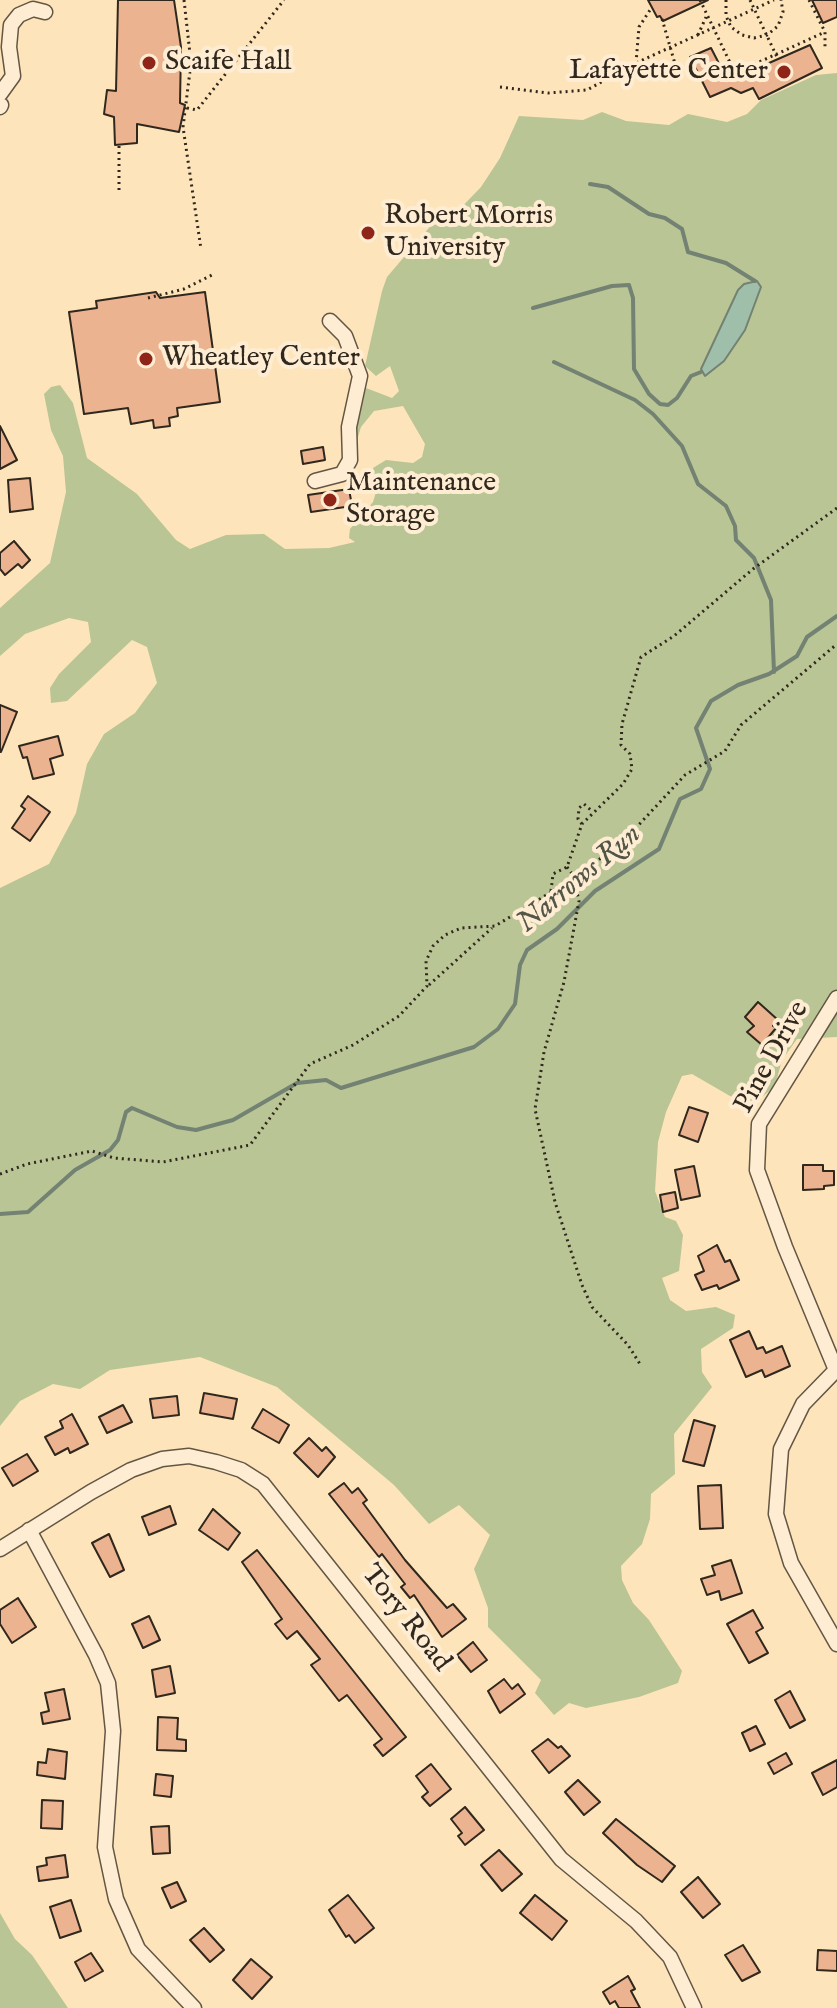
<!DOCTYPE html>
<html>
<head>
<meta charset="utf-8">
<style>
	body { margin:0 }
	canvas { display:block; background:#fde4ba }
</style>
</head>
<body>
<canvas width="837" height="2008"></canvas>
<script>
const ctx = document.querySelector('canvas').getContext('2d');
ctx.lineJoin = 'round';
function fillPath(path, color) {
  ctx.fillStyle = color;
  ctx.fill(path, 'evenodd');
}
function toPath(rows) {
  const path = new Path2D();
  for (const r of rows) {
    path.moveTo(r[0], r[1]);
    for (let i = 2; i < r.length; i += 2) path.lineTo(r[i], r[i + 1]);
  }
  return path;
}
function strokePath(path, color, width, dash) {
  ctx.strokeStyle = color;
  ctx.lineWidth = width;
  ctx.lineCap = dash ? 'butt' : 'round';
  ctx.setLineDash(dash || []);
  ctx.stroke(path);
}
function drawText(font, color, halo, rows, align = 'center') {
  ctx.font = font + ' "IM FELL English",serif';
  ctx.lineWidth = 8;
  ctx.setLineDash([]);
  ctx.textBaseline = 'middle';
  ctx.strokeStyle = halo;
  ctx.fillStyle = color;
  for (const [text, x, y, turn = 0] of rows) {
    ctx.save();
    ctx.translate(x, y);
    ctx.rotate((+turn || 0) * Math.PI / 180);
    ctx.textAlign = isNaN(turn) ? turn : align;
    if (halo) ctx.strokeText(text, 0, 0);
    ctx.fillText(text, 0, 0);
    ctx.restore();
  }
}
const green = toPath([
	[837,73,837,1037,797,1039,782,1060,775,1086,754,1104,730,1096,692,1074,682,1076,666,1112,658,1142,655,1191,665,1217,676,1221,683,1235,679,1271,662,1278,670,1300,686,1311,716,1307,735,1315,733,1328,701,1349,702,1372,712,1387,674,1434,675,1474,651,1494,650,1519,642,1544,621,1566,622,1580,633,1603,649,1620,682,1671,678,1683,639,1697,586,1708,569,1703,554,1715,535,1693,541,1680,488,1627,488,1608,474,1569,490,1535,459,1505,429,1524,394,1485,277,1387,200,1357,110,1370,80,1389,53,1384,20,1401,0,1426,0,888,49,864,76,813,87,764,104,734,135,713,157,683,147,647,132,640,67,701,51,703,50,688,59,674,91,642,88,622,69,618,25,634,0,656,0,608,50,563,66,492,63,456,51,430,44,394,51,387,60,385,73,403,87,458,137,494,176,540,190,549,226,535,264,534,285,549,329,548,355,542,349,538,350,529,373,502,377,489,373,468,386,460,413,463,422,457,425,444,403,406,374,411,361,427,357,440,355,435,366,388,392,398,399,391,390,366,376,376,365,366,382,291,387,277,439,216,447,211,455,214,481,187,500,158,519,116,583,120,602,112,626,121,669,125,688,114,727,122,747,114,761,100,816,75],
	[0,1913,15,1939,32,1955,68,2008,0,2008]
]);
const water = toPath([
	[757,281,761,287,745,330,724,361,705,376,701,369,738,290,744,284,757,281]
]);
const stream = toPath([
	[590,184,608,187,649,214,665,218,682,229,688,252,726,263,755,281],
	[533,308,612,286,629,285,633,298,634,369,649,394,660,404,668,405,677,398,691,376,701,372],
	[554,362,635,400,653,414,682,446,698,484,726,506,735,526,736,540,754,558,771,600,774,672],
	[0,1214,28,1212,75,1170,110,1150,118,1140,126,1112,132,1108,177,1127,196,1130,233,1120,297,1083,326,1080,341,1088,474,1047,498,1029,515,1004,520,965,527,950,557,929,595,891,659,849,680,799,701,789,710,769,696,728,711,701,738,685,769,674,797,656,807,637,837,616]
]);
const building = toPath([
	[118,0,174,0,181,47,180,103,185,105,179,132,137,124,137,143,115,145,114,117,104,114,107,90,116,91,118,0],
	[648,0,708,0,663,21,660,16,657,17,648,0],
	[812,0,837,0,837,17,823,23,812,0],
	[810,45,822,68,759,99,753,88,741,93,731,88,710,97,690,57,711,48,728,81,810,45],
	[156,292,160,298,205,292,220,402,177,408,178,416,169,418,170,426,154,428,153,420,131,424,128,408,84,414,69,312,97,308,96,301,156,292],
	[0,426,17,460,0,469,0,426],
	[323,447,325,460,303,464,301,451,323,447],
	[30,478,33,509,10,512,8,480,30,478],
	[349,489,352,506,311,512,308,495,349,489],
	[14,541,30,560,22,568,18,564,5,575,0,569,0,553,14,541],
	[0,705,17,712,1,752,0,752,0,705],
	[58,736,63,755,50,759,54,774,33,779,27,757,23,758,19,746,58,736],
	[28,796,50,812,30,841,12,828,25,809,21,806,28,796],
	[758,1002,778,1020,773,1026,776,1028,762,1045,747,1032,754,1026,745,1017,758,1002],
	[689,1107,708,1113,698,1142,679,1135,689,1107],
	[803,1165,823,1165,823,1171,834,1171,834,1185,824,1186,824,1189,803,1190,803,1165],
	[694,1166,700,1196,681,1200,675,1170,694,1166],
	[675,1192,678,1208,663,1212,660,1195,675,1192],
	[717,1245,725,1262,730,1260,739,1280,719,1289,717,1285,702,1290,695,1275,704,1271,698,1256,717,1245],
	[749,1331,757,1349,763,1347,766,1353,782,1346,790,1366,765,1377,762,1370,746,1377,730,1340,749,1331],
	[204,1393,237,1399,233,1419,200,1413,204,1393],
	[177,1396,179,1415,153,1418,150,1399,177,1396],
	[123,1405,132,1422,107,1433,99,1417,123,1405],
	[263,1409,289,1425,279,1443,252,1428,263,1409],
	[72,1414,88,1444,70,1453,68,1448,55,1455,45,1437,63,1428,60,1421,72,1414],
	[694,1420,715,1426,704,1466,683,1461,694,1420],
	[309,1438,322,1451,326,1447,335,1457,318,1477,294,1453,309,1438],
	[27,1454,38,1471,13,1486,2,1468,27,1454],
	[344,1483,352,1493,358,1488,367,1500,363,1503,405,1560,447,1608,453,1604,466,1619,442,1637,414,1595,410,1598,401,1587,405,1584,382,1554,379,1557,329,1494,344,1483],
	[721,1485,723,1528,700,1529,698,1486,721,1485],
	[170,1506,176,1524,149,1535,142,1517,170,1506],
	[213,1509,240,1533,228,1550,199,1530,213,1509],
	[109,1534,124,1570,110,1577,92,1543,109,1534],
	[257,1550,406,1737,383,1756,374,1745,382,1739,347,1695,339,1701,311,1665,320,1659,297,1631,287,1639,275,1624,282,1619,242,1562,257,1550],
	[731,1560,742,1593,721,1600,719,1591,707,1595,701,1579,715,1575,712,1566,731,1560],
	[18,1598,36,1627,12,1643,0,1624,0,1610,18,1598],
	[753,1610,763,1628,756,1632,768,1653,749,1663,727,1624,753,1610],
	[149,1616,160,1640,143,1648,132,1624,149,1616],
	[473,1642,487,1660,471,1672,457,1655,473,1642],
	[170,1666,175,1693,156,1697,152,1670,170,1666],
	[504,1679,512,1689,518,1684,525,1694,500,1713,488,1691,504,1679],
	[64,1689,70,1719,43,1724,41,1713,49,1711,45,1693,64,1689],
	[790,1691,805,1720,790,1728,775,1700,790,1691],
	[158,1717,178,1718,177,1739,186,1740,186,1751,157,1750,158,1717],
	[756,1726,765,1744,750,1751,742,1733,756,1726],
	[548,1739,558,1748,561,1746,570,1756,549,1773,532,1751,548,1739],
	[48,1749,67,1752,65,1779,37,1775,38,1762,46,1763,48,1749],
	[786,1753,792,1764,774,1774,768,1763,786,1753],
	[837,1760,837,1787,823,1795,812,1773,837,1760],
	[431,1764,451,1789,430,1806,422,1797,428,1792,416,1776,431,1764],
	[156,1774,173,1776,171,1797,154,1795,156,1774],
	[578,1780,600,1802,584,1815,565,1792,578,1780],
	[42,1800,63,1801,62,1829,41,1828,42,1800],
	[465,1807,484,1830,465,1845,458,1836,462,1833,451,1819,465,1807],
	[616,1819,675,1866,662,1882,637,1865,603,1833,616,1819],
	[169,1826,170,1853,153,1854,151,1827,169,1826],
	[499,1850,522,1874,502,1891,481,1865,499,1850],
	[65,1855,68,1877,39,1881,37,1867,47,1865,46,1858,65,1855],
	[698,1877,720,1904,703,1918,681,1892,698,1877],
	[177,1882,186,1901,171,1908,162,1888,177,1882],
	[348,1895,374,1928,355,1943,349,1935,346,1937,329,1910,348,1895],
	[535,1895,567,1921,552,1940,520,1913,535,1895],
	[71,1900,81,1931,60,1938,50,1907,71,1900],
	[204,1928,224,1950,210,1962,190,1940,204,1928],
	[743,1945,760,1972,742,1981,725,1955,743,1945],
	[818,1950,837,1951,837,1971,817,1970,818,1950],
	[91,1953,103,1971,85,1981,75,1962,91,1953],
	[251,1959,272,1977,252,1999,233,1980,251,1959],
	[628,1976,635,1989,631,1991,640,2008,619,2008,615,2001,610,2004,603,1992,628,1976]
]);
const path = toPath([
	[184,0,191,63,183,127,201,249],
	[700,0,735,73,825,32],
	[726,0,726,16,731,27,742,35,754,38,767,35,778,26,783,12,781,0],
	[750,0,777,57],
	[809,0,825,32,825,50],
	[662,19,678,74],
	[698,35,706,17],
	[636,63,639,27,652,7],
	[500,87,548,93,587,90,636,63,774,0],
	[187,108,197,110,284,0],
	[119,190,119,144],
	[148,298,184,289,212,275],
	[582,824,578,819,579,808,584,804,592,811],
	[567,867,573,875,579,901,564,982,544,1052,535,1109,555,1202,582,1285,592,1307,628,1345,640,1364],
	[551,891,553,874,567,867,582,824,623,784,632,769,630,754,621,745,622,724,641,657,674,636,753,569,837,508],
	[429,985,492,928],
	[0,1174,27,1164,92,1151,114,1158,163,1162,250,1145,310,1064,353,1045,399,1016,427,986,426,961,433,946,445,935,461,928,495,926,563,885,621,844,685,775,725,751,741,725,837,644]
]);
const minor = toPath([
	[0,94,13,76,9,47,11,25,19,15,33,9,45,12],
	[0,107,1,105],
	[315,481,342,474,350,460,349,427,360,376,345,336,330,321],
	[837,1369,803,1404,781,1449,776,1514,791,1563,837,1644],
	[836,1370,785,1247,757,1170,759,1124,837,998],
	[29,1530,96,1655,108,1683,113,1731,105,1847,116,1899,138,1949,194,2008],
	[0,1549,91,1492,131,1470,162,1459,189,1456,216,1462,241,1470,263,1484,561,1859,636,1921,670,1957,694,2008]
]);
const markers = [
	[149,63,8,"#8f2418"],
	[784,72,8,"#8f2418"],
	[368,233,8,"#8f2418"],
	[146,359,8,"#8f2418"],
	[330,500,8,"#8f2418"]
];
const poiNames = [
	["Scaife Hall",165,63],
	["Lafayette Center",768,72,"right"],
	["Robert Morris",384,217],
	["University",384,249],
	["Wheatley Center",162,359],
	["Maintenance",346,484],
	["Storage",346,516]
];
const streetNames = [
	["Pine Drive",773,1058,-61],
	["Tory Road",405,1619,52]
];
const waterNames = [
	["Narrows Run",580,880,-40]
];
fillPath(green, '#b9c595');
fillPath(water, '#a0bfab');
strokePath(water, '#738272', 2);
strokePath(stream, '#738272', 4);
fillPath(building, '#ecb390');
strokePath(building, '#30271d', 2);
strokePath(minor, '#635644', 17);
strokePath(path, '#30271d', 3, [2, 4]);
strokePath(minor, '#feedd2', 14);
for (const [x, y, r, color] of markers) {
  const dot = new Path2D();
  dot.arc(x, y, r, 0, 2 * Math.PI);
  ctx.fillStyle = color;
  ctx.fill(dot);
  strokePath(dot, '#feedd2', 3);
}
drawText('28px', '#30271d', '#feedd2', poiNames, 'left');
drawText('28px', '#30271d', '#feedd2', streetNames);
drawText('italic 30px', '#525548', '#feedd2', waterNames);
</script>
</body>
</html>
